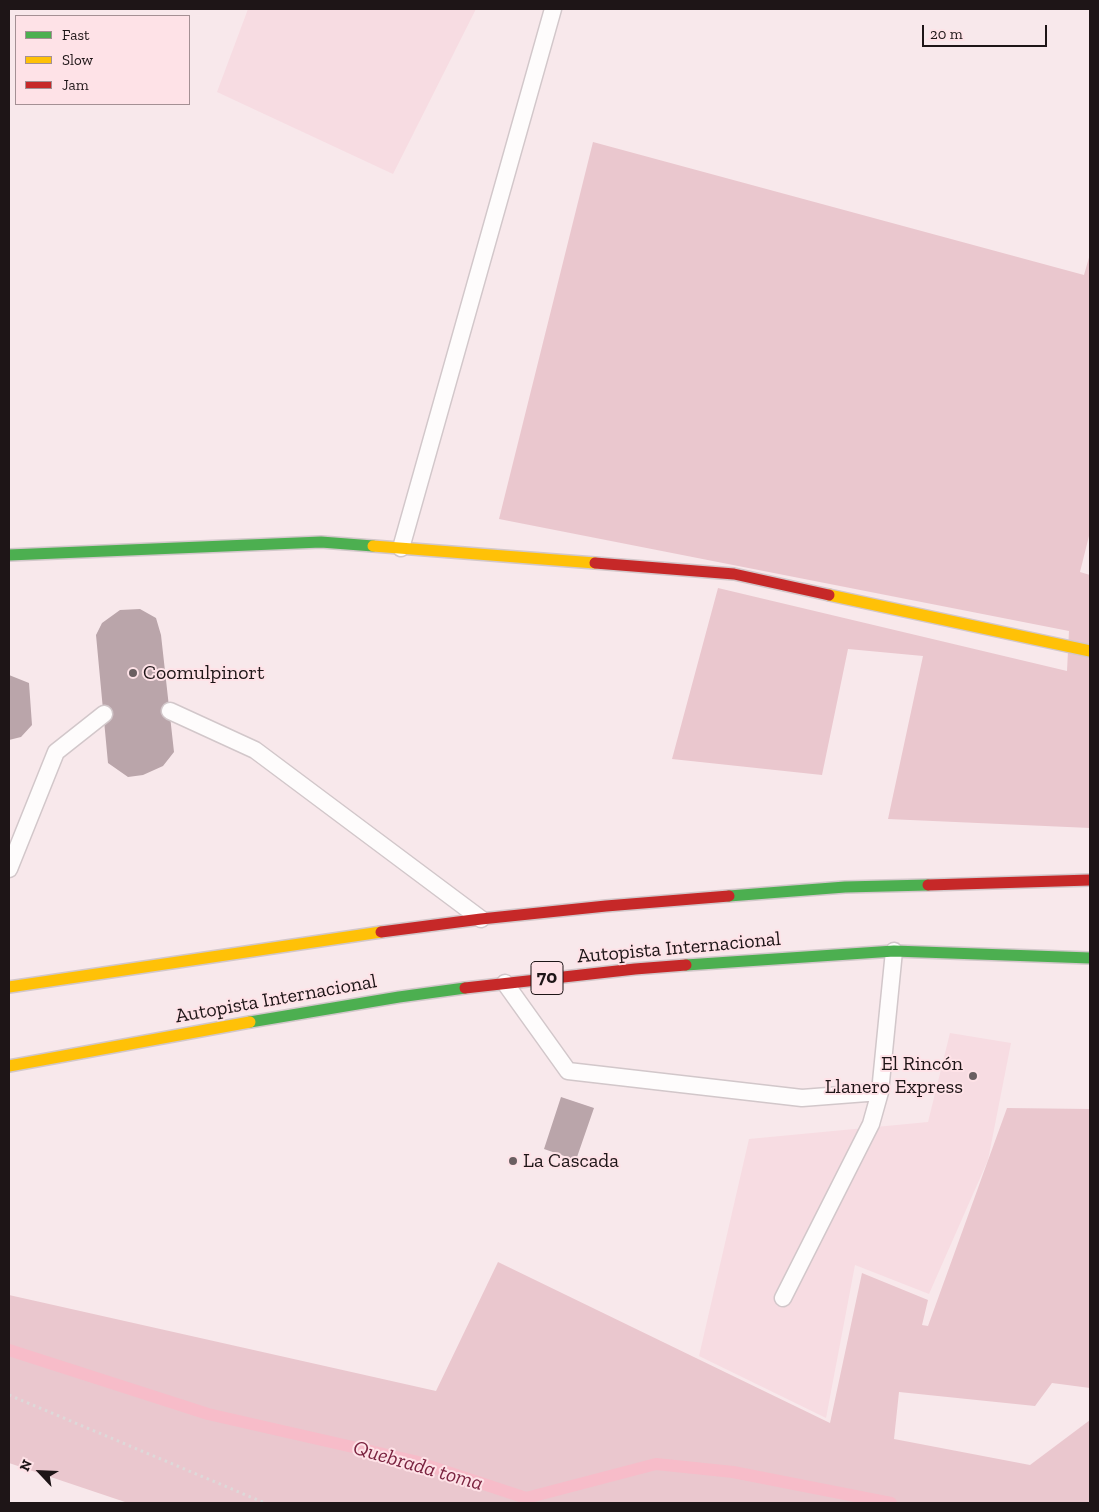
<!DOCTYPE html>
<html>
<head>
<meta charset="utf-8">
<style>
	body { margin:0 }
	#map { position:relative; width:1099px; height:1512px; overflow:hidden; background:#f8e8eb; font-family:"Zilla Slab",serif }
	canvas { display:block }
	.frame { position:absolute; inset:0; border:10px solid #1e1517; pointer-events:none }
	.legend { position:absolute; left:15px; top:15px; width:175px; height:90px; box-sizing:border-box; background:#fee2e7; border:1px solid #a49094; margin:0; padding:6px 9px; list-style:none; font-size:15px; color:#1e1517 }
	.legend li { display:flex; align-items:center; gap:10px; height:25px }
	.legend b { width:25px; border:1px solid #a49094 }
	.north { position:absolute; left:15px; top:1447px; width:50px; height:50px; -webkit-text-stroke:4px #fee2e7; paint-order:stroke; rotate:295deg; font-size:14px; font-weight:700; line-height:20px; text-align:center; color:#1e1517 }
	.north::after { content:''; display:block; margin:auto; width:18px; height:22px; background:#1e1517; clip-path:polygon(50% 0,100% 100%,50% 72%,0 100%) }
	.scale { position:absolute; left:922px; top:25px; width:125px; height:22px; box-sizing:border-box; border:2px solid #1e1517; border-top:0; padding-left:6px; font-size:15px; line-height:18px; white-space:nowrap; color:#1e1517; -webkit-text-stroke:4px #fee2e7; paint-order:stroke }
</style>
</head>
<body>
<div id="map">
<canvas width="1099" height="1512"></canvas>
<div class="frame"></div>
<ul class="legend">
<li><b style="height:6px;background:#4caf50"></b>Fast</li>
<li><b style="height:6px;background:#ffc107"></b>Slow</li>
<li><b style="height:6px;background:#c62828"></b>Jam</li>
</ul>
<div class="north">N</div>
<div class="scale">20 m</div>
</div>
<script>
const ctx = document.querySelector('canvas').getContext('2d');
ctx.lineJoin = 'round';
function fillPath(path, color) {
  ctx.fillStyle = color;
  ctx.fill(path, 'evenodd');
}
function toPath(rows) {
  const path = new Path2D();
  for (const r of rows) {
    path.moveTo(r[0], r[1]);
    for (let i = 2; i < r.length; i += 2) path.lineTo(r[i], r[i + 1]);
  }
  return path;
}
function strokePath(path, color, width, dash) {
  ctx.strokeStyle = color;
  ctx.lineWidth = width;
  ctx.lineCap = dash ? 'butt' : 'round';
  ctx.setLineDash(dash || []);
  ctx.stroke(path);
}
function drawText(font, color, halo, rows, align = 'center') {
  ctx.font = font + ' "Zilla Slab",serif';
  ctx.lineWidth = 4;
  ctx.setLineDash([]);
  ctx.textBaseline = 'middle';
  ctx.strokeStyle = halo;
  ctx.fillStyle = color;
  for (const [text, x, y, turn = 0] of rows) {
    ctx.save();
    ctx.translate(x, y);
    ctx.rotate((+turn || 0) * Math.PI / 180);
    ctx.textAlign = isNaN(turn) ? turn : align;
    if (halo) ctx.strokeText(text, 0, 0);
    ctx.fillText(text, 0, 0);
    ctx.restore();
  }
}
const built = toPath([
	[248,9,476,9,393,174,217,92],
	[950,1033,1011,1043,988,1160,929,1294,855,1265,826,1418,699,1356,749,1139,928,1122]
]);
const green = toPath([
	[593,142,1084,275,1090,254,1090,532,1080,572,1090,575,1090,828,888,819,923,656,848,649,822,775,672,759,718,588,1067,671,1069,631,499,519],
	[1007,1108,1090,1109,1090,1388,1052,1383,1035,1406,899,1392,894,1439,1030,1465,1090,1420,1090,1503,128,1503,9,1463,9,1295,436,1391,498,1262,830,1423,862,1273,928,1300,922,1325,928,1326]
]);
const stream = toPath([
	[9,1350,208,1414,414,1461,526,1498,656,1464,733,1472,891,1503]
]);
const building = toPath([
	[140,609,156,618,161,635,174,752,163,766,143,775,128,777,108,763,96,635,102,623,120,610],
	[9,675,29,683,32,725,21,737,9,740],
	[561,1097,594,1108,576,1160,544,1149]
]);
const path = toPath([
	[9,1395,265,1503]
]);
const lane = toPath([
	[401,548,553,9],
	[170,711,255,750,481,919],
	[9,869,56,752,104,714],
	[505,983,568,1071,802,1098,880,1092,894,951],
	[783,1298,871,1124,880,1092]
]);
const fast = toPath([
	[9,555,321,542,373,546],
	[729,896,845,887,928,885],
	[686,965,894,951,1090,958],
	[250,1022,399,997,465,988]
]);
const slow = toPath([
	[373,546,595,563],
	[829,595,1090,651],
	[9,987,381,932],
	[9,1066,250,1022]
]);
const jam = toPath([
	[595,563,734,574,829,595],
	[928,885,1090,880],
	[381,932,481,919,606,906,729,896],
	[465,988,635,969,686,965]
]);
const markers = [
	[133,673,5,"#6a5f61"],
	[973,1076,5,"#6a5f61"],
	[513,1161,5,"#6a5f61"]
];
const shields = [
	[547,978,32]
];
const shieldNames = [
	["70",547,978]
];
const poiNames = [
	["Coomulpinort",143,673],
	["El Rincón",963,1064,"right"],
	["Llanero Express",963,1087,"right"],
	["La Cascada",523,1161]
];
const streetNames = [
	["Autopista Internacional",679,948,-5],
	["Autopista Internacional",276,999,-10]
];
const waterNames = [
	["Quebrada toma",418,1466,16]
];
fillPath(built, '#f7dce2');
fillPath(green, '#eac7ce');
strokePath(stream, '#f7bcc9', 12);
fillPath(building, '#baa5aa');
strokePath(lane, '#d2c7ca', 19);
strokePath(fast, '#d2c7ca', 14);
strokePath(slow, '#d2c7ca', 14);
strokePath(jam, '#d2c7ca', 14);
strokePath(path, '#ddd9d9', 3, [2.5, 4]);
strokePath(lane, '#fefcfc', 16);
strokePath(fast, '#4caf50', 11);
strokePath(slow, '#ffc107', 11);
strokePath(jam, '#c62828', 11);
for (const [x, y, r, color] of markers) {
  const dot = new Path2D();
  dot.arc(x, y, r, 0, 2 * Math.PI);
  ctx.fillStyle = color;
  ctx.fill(dot);
  strokePath(dot, '#fee2e7', 2);
}
for (const [x, y, w] of shields) {
  const box = new Path2D();
  box.roundRect(x - w / 2, y - 16.5, w, 33, 4);
  ctx.fillStyle = '#fee2e7';
  ctx.fill(box);
  strokePath(box, '#1e1517', 1);
}
drawText('bold 19px', '#1e1517', null, shieldNames);
drawText('20px', '#1e1517', '#fee2e7', poiNames, 'left');
drawText('20px', '#1e1517', '#fee2e7', streetNames);
drawText('italic 21px', '#7b2440', '#fee2e7', waterNames);
</script>
</body>
</html>
